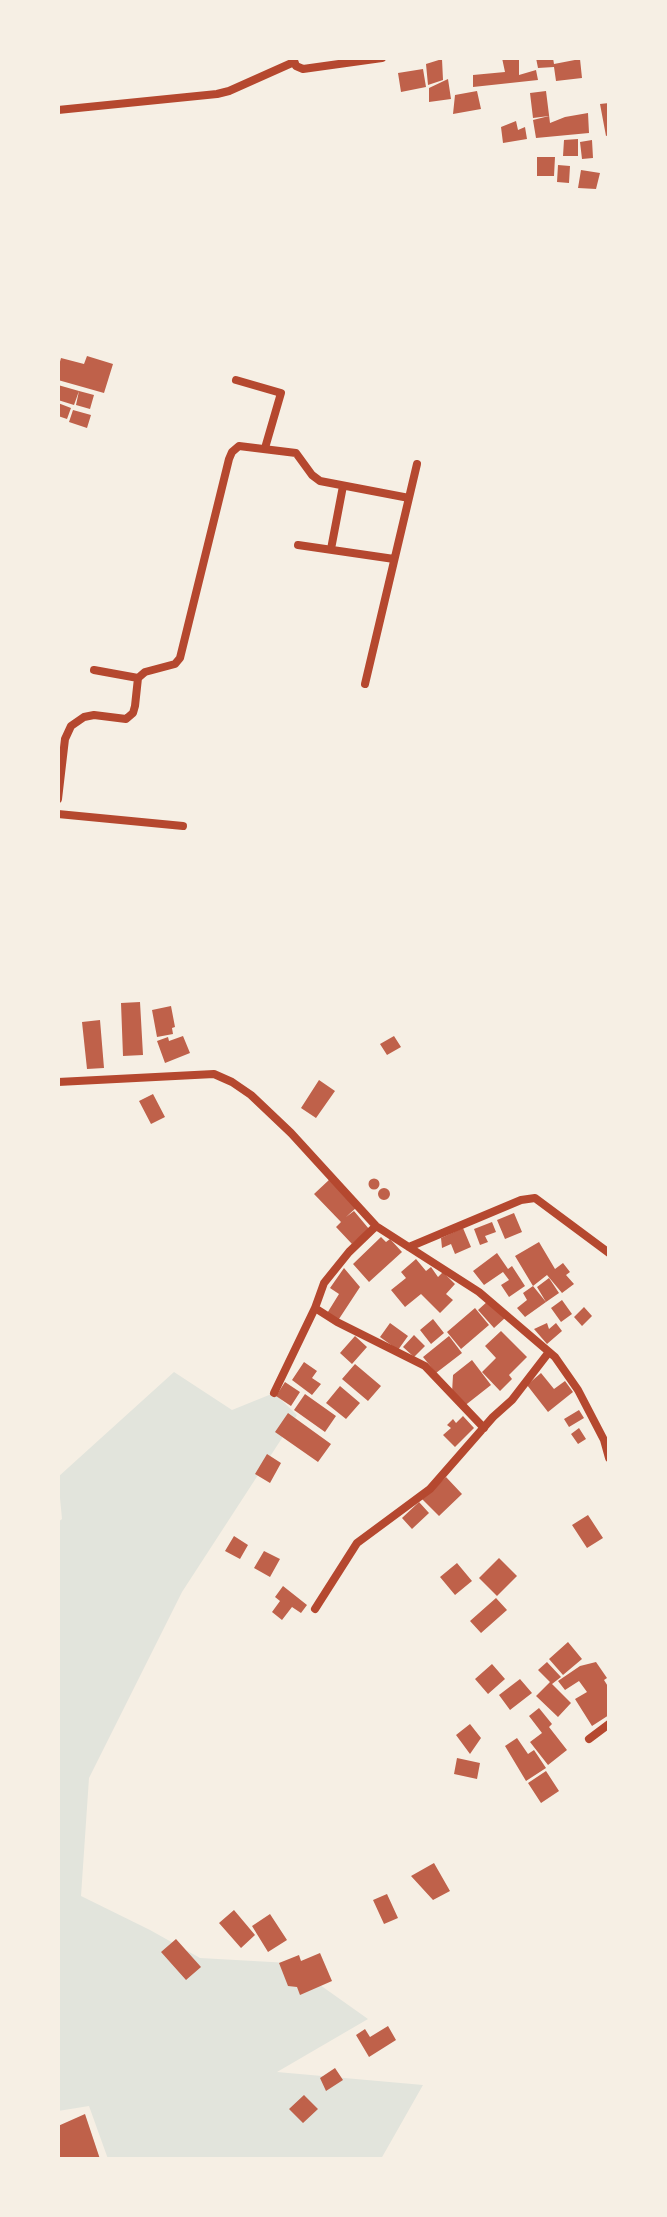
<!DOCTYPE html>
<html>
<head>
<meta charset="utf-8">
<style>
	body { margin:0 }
	#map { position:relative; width:667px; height:2217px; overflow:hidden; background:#f6efe4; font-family:"Golos Text",sans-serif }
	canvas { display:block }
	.frame { position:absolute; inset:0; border:60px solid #f6efe4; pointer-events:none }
</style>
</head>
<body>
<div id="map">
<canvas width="667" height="2217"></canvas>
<div class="frame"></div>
</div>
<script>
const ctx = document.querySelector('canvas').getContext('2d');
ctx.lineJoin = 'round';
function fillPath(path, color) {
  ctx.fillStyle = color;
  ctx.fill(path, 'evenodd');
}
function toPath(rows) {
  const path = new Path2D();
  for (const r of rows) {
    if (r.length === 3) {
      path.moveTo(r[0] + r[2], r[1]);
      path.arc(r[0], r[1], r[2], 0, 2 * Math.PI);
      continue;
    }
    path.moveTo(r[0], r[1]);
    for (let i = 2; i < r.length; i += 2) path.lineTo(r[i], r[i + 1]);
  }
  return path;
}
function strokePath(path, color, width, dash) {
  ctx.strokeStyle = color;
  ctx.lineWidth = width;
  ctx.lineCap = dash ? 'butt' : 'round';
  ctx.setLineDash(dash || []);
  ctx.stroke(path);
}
const green = toPath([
	[174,1372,232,1410,274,1393,297,1415,182,1592,89,1778,81,1896,150,1930,200,1958,289,1963,368,2019,277,2072,423,2085,381,2159,108,2159,89,2106,58,2111,58,1522,62,1519,58,1477]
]);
const building = toPath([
	[502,58,519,58,519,75,536,70,538,80,473,87,473,75,505,72],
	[536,58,553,58,554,64,580,59,582,78,556,81,554,67,538,68],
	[442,59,443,80,428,85,426,64],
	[423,69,426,87,401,92,398,73],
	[448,79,451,99,429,102,429,88],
	[477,91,481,109,453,114,455,95],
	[546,91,550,123,565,117,588,113,589,133,536,138,533,120,549,116,533,118,530,93],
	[609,103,609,135,606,136,600,104],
	[516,121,518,130,525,127,527,139,503,143,501,127],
	[578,139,578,156,563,156,564,140],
	[592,140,593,158,582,159,580,142],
	[537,157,555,157,554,176,537,176],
	[558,165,570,166,569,183,557,182],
	[581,170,600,173,596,189,578,188],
	[87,356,113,364,104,393,58,380,58,369,61,358,84,364],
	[58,385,79,391,74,405,58,400],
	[79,391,94,395,90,409,76,405],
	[58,403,71,408,67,419,58,416],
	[73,410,91,415,87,428,69,422],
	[140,1002,143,1055,123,1056,121,1003],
	[171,1006,175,1027,172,1028,173,1034,157,1037,152,1010],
	[100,1020,104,1068,87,1069,82,1022],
	[183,1036,190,1053,165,1063,157,1041,168,1037,169,1041],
	[394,1036,401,1047,387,1055,380,1044],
	[319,1080,335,1091,316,1118,301,1108],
	[153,1094,165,1117,151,1124,139,1101],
	[374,1184,5.5],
	[330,1179,357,1207,346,1217,354,1211,369,1229,352,1244,336,1227,341,1222,314,1194],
	[384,1194,6],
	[514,1213,522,1232,505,1239,497,1220],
	[492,1222,496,1232,485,1236,488,1242,480,1245,474,1229],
	[463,1228,471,1247,455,1254,451,1244,442,1248,441,1238],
	[381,1237,386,1242,390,1239,402,1252,369,1282,353,1264],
	[539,1242,555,1269,563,1263,570,1272,566,1275,574,1284,562,1293,547,1275,533,1286,515,1256],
	[497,1253,508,1269,512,1266,525,1286,509,1297,501,1285,509,1280,503,1272,484,1285,473,1271],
	[416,1259,426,1271,431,1267,438,1277,443,1272,455,1284,446,1294,453,1300,440,1313,421,1294,405,1307,391,1290,406,1278,401,1272],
	[344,1268,360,1287,337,1322,326,1315,339,1294,330,1288],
	[549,1278,559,1293,546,1302,537,1287],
	[533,1286,546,1302,525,1317,517,1308,527,1300,523,1293],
	[489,1300,505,1318,494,1328,478,1310],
	[562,1300,572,1314,561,1322,551,1308],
	[584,1307,592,1316,582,1326,574,1317],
	[475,1308,489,1325,461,1349,447,1332],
	[433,1319,444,1333,431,1344,420,1330],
	[390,1323,408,1336,398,1350,380,1337],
	[547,1323,549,1329,556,1323,562,1331,547,1344,534,1329],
	[501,1331,527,1357,509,1375,512,1379,500,1391,482,1372,496,1358,485,1346],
	[414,1335,425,1346,414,1357,403,1347],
	[355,1336,367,1347,352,1364,340,1353],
	[449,1336,462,1353,436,1373,423,1357],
	[472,1360,491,1385,463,1407,452,1393,453,1375],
	[304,1362,317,1371,312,1378,321,1384,312,1395,292,1380],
	[355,1364,381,1386,368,1401,342,1379],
	[541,1373,554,1389,565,1381,573,1392,548,1412,527,1385],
	[285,1382,300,1392,291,1406,276,1396],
	[340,1386,360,1403,346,1419,326,1403],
	[305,1394,336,1416,325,1432,294,1410],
	[579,1410,584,1418,569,1427,564,1419],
	[288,1413,331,1444,318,1462,275,1432],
	[463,1416,474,1428,455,1447,443,1435,451,1428,447,1425,453,1419,456,1423],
	[579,1428,586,1439,578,1444,571,1434],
	[267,1454,281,1463,270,1483,255,1474],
	[446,1477,462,1494,439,1516,422,1499],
	[419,1502,429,1513,412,1529,402,1518],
	[588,1515,603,1538,587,1548,572,1525],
	[234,1536,248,1545,240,1559,225,1551],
	[264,1551,280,1559,270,1577,254,1568],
	[499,1558,517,1576,497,1596,479,1578],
	[457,1563,472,1581,455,1595,440,1577],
	[283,1586,307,1605,301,1613,292,1607,282,1620,272,1612,280,1601,275,1597],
	[496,1598,507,1610,481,1633,470,1621],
	[568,1642,582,1659,563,1675,549,1659],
	[547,1662,561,1677,552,1684,571,1703,558,1717,536,1696,550,1682,538,1670],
	[596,1662,607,1678,604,1680,609,1688,609,1715,592,1726,575,1699,587,1692,579,1681,565,1690,558,1681,580,1666],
	[492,1664,505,1679,488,1694,475,1679],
	[520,1679,532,1693,510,1710,499,1695],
	[539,1708,552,1724,549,1727,567,1750,548,1765,530,1742,542,1733,529,1716],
	[470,1724,481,1738,470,1754,456,1735],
	[517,1738,528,1754,534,1750,546,1768,526,1781,505,1746],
	[457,1758,480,1763,477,1779,454,1774],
	[546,1771,559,1791,541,1803,528,1783],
	[434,1863,450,1891,433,1900,411,1876],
	[387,1894,398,1918,384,1924,373,1900],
	[234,1910,255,1935,241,1948,219,1923],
	[270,1914,287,1940,268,1952,252,1926],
	[176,1939,201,1967,186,1980,161,1952],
	[320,1953,332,1981,300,1995,297,1987,288,1986,279,1963,299,1955,301,1961],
	[388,2026,396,2040,369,2057,356,2035,365,2029,370,2037],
	[335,2068,343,2080,326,2091,320,2078],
	[304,2095,318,2109,303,2123,289,2109],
	[85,2114,100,2159,58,2159,58,2126]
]);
const minor = toPath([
	[293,58,296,66,303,69,382,58],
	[58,110,217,94,229,91,294,62],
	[236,380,281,393,265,448],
	[298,545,394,559],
	[331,549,343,486],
	[94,670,138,678],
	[365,684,417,464],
	[58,799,65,739,71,726,84,717,94,715,126,719,133,713,135,706,138,678,145,672,175,664,180,658,229,459,232,452,239,446,296,453,312,475,320,481,409,498],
	[58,814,183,826],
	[58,1082,214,1074,232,1082,251,1095,291,1133,376,1226,479,1292,555,1357,578,1390,604,1440,609,1458],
	[409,1247,521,1200,535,1198,609,1253],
	[315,1308,337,1322,425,1366,484,1428],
	[274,1393,315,1308,324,1283,349,1252,376,1226],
	[315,1609,357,1543,430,1489,493,1417,512,1400,549,1352],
	[589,1739,609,1724]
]);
fillPath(green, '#e2e4dc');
fillPath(building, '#bf614a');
strokePath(minor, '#b5482f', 8);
</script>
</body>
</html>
